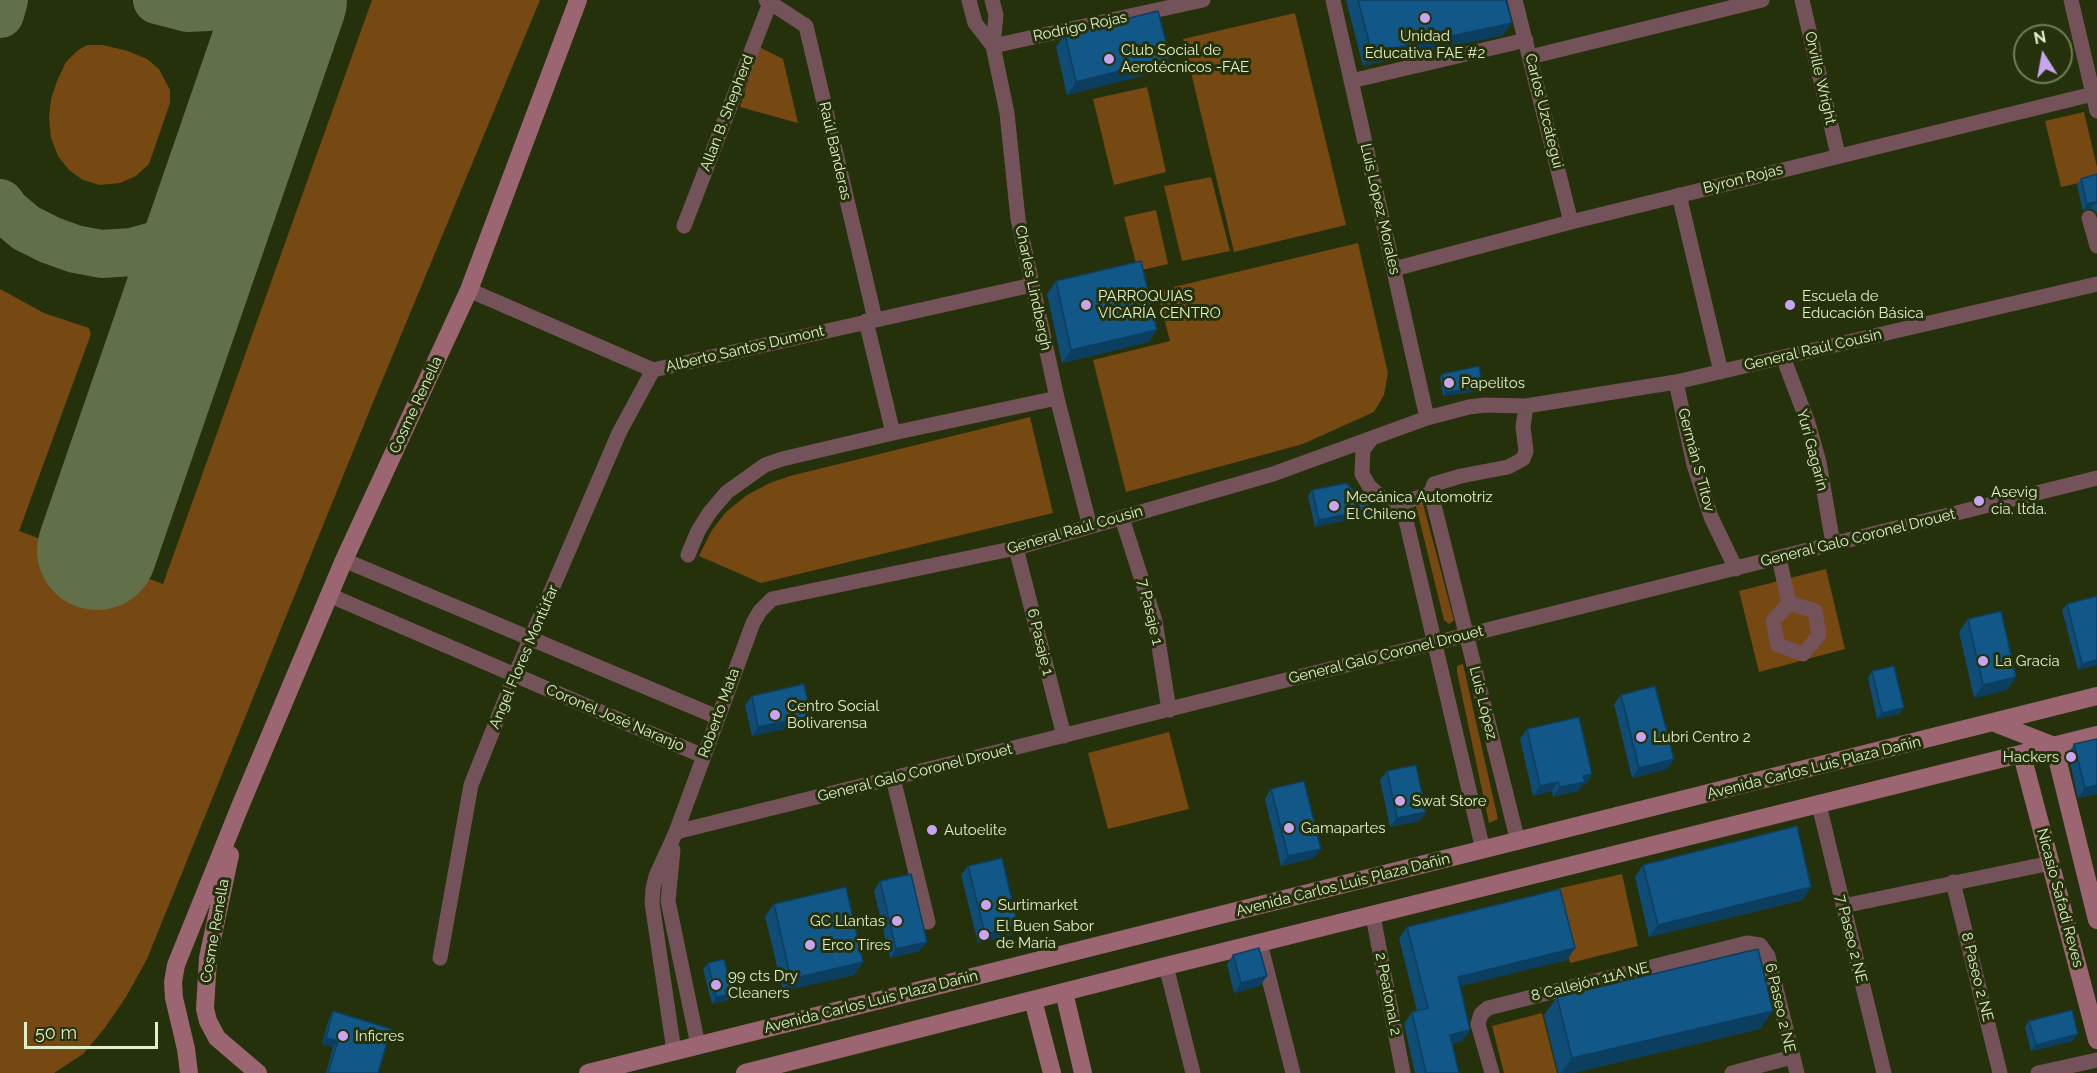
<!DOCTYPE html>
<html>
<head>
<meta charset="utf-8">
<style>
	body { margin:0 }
	#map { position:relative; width:2097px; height:1073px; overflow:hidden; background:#25310a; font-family:Raleway,sans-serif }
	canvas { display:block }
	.north { position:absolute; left:2013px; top:24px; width:60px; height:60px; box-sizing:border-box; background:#25310a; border:2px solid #707d56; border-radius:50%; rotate:349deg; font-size:16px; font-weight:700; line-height:24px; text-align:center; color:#e0efc9 }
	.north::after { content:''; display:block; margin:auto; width:21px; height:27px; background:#c7a6ef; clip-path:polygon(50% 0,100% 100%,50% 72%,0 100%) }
	.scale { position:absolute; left:24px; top:1022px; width:134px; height:27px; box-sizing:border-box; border:3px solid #e0efc9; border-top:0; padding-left:8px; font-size:18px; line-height:21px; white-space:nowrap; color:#e0efc9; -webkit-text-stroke:4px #25310a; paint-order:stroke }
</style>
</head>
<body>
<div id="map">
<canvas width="2097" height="1073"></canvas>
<div class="north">N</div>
<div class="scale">50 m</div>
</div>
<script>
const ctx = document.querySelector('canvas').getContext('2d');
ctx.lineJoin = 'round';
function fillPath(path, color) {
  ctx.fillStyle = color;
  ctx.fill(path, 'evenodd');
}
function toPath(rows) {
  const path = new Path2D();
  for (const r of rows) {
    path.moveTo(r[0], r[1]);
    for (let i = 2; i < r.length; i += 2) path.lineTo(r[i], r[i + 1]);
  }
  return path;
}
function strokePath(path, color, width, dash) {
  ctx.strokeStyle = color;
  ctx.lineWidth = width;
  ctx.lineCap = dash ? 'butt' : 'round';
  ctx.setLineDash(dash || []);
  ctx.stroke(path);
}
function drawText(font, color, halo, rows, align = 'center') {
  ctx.font = font + ' Raleway,sans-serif';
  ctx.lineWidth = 6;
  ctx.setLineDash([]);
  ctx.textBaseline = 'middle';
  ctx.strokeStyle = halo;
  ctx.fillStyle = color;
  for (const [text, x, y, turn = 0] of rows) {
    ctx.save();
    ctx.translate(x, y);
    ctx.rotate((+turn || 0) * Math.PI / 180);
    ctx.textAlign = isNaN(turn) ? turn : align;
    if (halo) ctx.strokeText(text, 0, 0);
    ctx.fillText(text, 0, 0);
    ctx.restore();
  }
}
const green = toPath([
	[372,0,540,0,367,417,147,959,126,997,104,1029,83,1054,54,1073,0,1073,0,289,44,313,89,328,91,334,19,531,163,584],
	[1295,13,1346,225,1234,252,1183,39],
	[87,45,103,45,128,51,147,59,159,69,170,90,170,103,149,164,136,176,120,183,100,185,83,180,69,170,58,156,51,138,49,118,51,99,57,81,66,62,77,51],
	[759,47,783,59,798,123,740,107],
	[1147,87,1166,172,1114,185,1093,99],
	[2084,112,2097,167,2097,179,2061,187,2045,121],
	[1211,177,1230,251,1182,261,1164,186],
	[1156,210,1168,264,1138,271,1124,217],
	[1358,243,1388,373,1384,395,1374,412,1303,444,1126,492,1093,360,1170,341,1157,291],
	[1030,417,1053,513,761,583,699,556,712,530,726,512,747,495,770,483,790,476],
	[1422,500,1454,620,1449,624,1444,620,1415,502],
	[1826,569,1845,649,1759,672,1739,591],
	[1463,664,1498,819,1489,823,1457,672,1457,667,1459,665],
	[1169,732,1189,809,1108,829,1088,753],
	[1622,874,1638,946,1570,963,1552,890],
	[1542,1013,1557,1073,1504,1073,1492,1026]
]);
const taxiway = toPath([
	[157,0,188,8,208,7,235,0],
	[0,14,4,0],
	[0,203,7,212,26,228,50,240,75,249,102,254,132,252,164,243,184,229,213,200,225,179]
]);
const runway = toPath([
	[97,550,287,0]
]);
const street = toPath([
	[766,0,806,26,875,319],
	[969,0,975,23,993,46,996,15,992,0],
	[1333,0,1427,418],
	[1515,0,1571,222],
	[1802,0,1838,155],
	[2071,0,2097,111],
	[1530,57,1762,0],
	[1351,81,1526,40],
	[1679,195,1721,372],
	[2089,218,2097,246],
	[684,226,771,0],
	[1394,269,1571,222,2093,94],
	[469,290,653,370,1032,285],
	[866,321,893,433],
	[1783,357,1808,423,1819,462,1833,544],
	[1676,382,1694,465,1711,517,1736,569],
	[1372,438,1363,450,1362,474,1369,486,1380,496,1389,501,1402,503,1431,493,1434,484,1461,476,1508,467,1523,459,1526,451,1523,427,1526,406],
	[1431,493,1518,842],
	[1402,503,1483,850],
	[1122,518,1155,621,1169,710],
	[1090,527,1057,398,1018,219,1007,113,993,46,1203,0],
	[1016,548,1064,736],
	[688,555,698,531,710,512,727,492,765,465,782,459,893,433,1057,398],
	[1779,558,1789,603],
	[344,560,717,717],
	[329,595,703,756],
	[1789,603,1815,611,1819,635,1803,654,1778,645,1773,621,1789,603],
	[893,778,928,922],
	[1819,805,1884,1073],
	[676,832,2097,478],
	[673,850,668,901,698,1045],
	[1953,882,2000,1073],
	[1843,906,2051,863],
	[1373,916,1403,1073],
	[1260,943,1293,1073],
	[440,958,471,785,515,675,619,433,653,370],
	[1166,966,1193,1073],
	[674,1051,652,903,653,889,656,876,676,832,753,623,760,611,772,599,1016,548,1273,474,1427,418,1469,407,1485,405,1526,406,1676,382,2097,284],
	[1492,1073,1478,1024,1481,1014,1488,1008,1747,943,1760,945,1768,956,1797,1073],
	[1732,1073,1792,1057],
	[2038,1073,2097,1060]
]);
const secondary = toPath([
	[1995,723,2054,746],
	[2054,746,2097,920],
	[2022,755,2097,1040],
	[230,855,208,958,205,1009,208,1021,217,1038,258,1073],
	[1064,992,1083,1073],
	[1033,1000,1052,1073],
	[189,1073,186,1049,174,998,173,982,176,965,241,804,344,560,469,290,578,0],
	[588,1073,2097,696],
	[745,1073,1166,966,2097,735]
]);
const wall = toPath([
	[1346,0,1506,0,1503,35,1363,66],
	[1065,34,1161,71,1067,95,1056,47],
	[2097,174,2097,213,2091,208,2083,211,2077,185,2081,179],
	[1056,281,1157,330,1148,342,1062,363,1047,294],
	[1442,374,1483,388,1480,391,1443,396,1440,377],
	[1312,490,1373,509,1369,515,1315,527,1308,496],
	[2097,596,2097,665,2078,670,2062,610,2067,604],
	[1968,619,2007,690,1974,698,1959,632],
	[1872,671,1904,708,1899,714,1877,719,1868,678],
	[1621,695,1667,769,1632,778,1614,704],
	[752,696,811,716,804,725,752,736,745,705],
	[1527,729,1592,774,1586,784,1583,784,1578,791,1553,797,1552,791,1533,796,1520,739],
	[2097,739,2097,794,2078,798,2068,754,2074,744],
	[1387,771,1426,812,1419,821,1390,827,1380,780],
	[1271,789,1314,858,1281,866,1265,799],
	[1643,865,1803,900,1649,937,1635,877],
	[968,866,1018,926,1012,935,978,943,961,875],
	[880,881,920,951,890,958,874,891],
	[774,904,863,962,854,975,783,991,765,916],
	[1407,927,1567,960,1460,986,1470,1030,1462,1041,1452,1044,1459,1073,1415,1073,1404,1024,1412,1012,1417,1011,1399,938],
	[1233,955,1260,986,1234,993,1227,964],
	[708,963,728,1000,712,1004,703,969],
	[1557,997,1760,1029,1573,1073,1558,1073,1544,1015],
	[333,1011,378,1073,326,1073,333,1047,322,1044,329,1018],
	[2029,1021,2073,1041,2031,1051,2025,1027]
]);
const shadedWall = toPath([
	[1512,23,1503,35,1363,66,1372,53],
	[1170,58,1161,71,1067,95,1076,82],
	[2095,202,2091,208,2083,211,2087,204],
	[1157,330,1148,342,1062,363,1071,350],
	[1483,388,1480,391,1443,396,1446,392],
	[1373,509,1369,515,1315,527,1319,520],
	[2097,660,2097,665,2078,670,2082,664],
	[2016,677,2007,690,1974,698,1983,685],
	[1904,708,1899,714,1877,719,1882,713],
	[811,716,804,725,752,736,758,727],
	[1674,759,1667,769,1632,778,1639,768],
	[1592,774,1586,784,1583,784,1578,791,1553,797,1560,787,1583,776],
	[1558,782,1552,791,1533,796,1540,786],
	[2097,785,2097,794,2078,798,2085,788],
	[1426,812,1419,821,1390,827,1397,818],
	[1321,849,1314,858,1281,866,1288,856],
	[1811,887,1803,900,1649,937,1658,925],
	[1018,926,1012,935,978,943,985,934],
	[927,942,920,951,890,958,896,949],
	[1575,948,1567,960,1450,989,1458,977],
	[863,962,854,975,783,991,791,979],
	[1267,976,1260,986,1234,993,1241,983],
	[733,994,728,1000,712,1004,716,997],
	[1773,1011,1760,1029,1573,1073,1561,1073,1572,1058],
	[1470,1030,1462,1041,1442,1046,1450,1035],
	[2078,1034,2073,1041,2031,1051,2036,1045],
	[326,1038,338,1041,333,1047,322,1044]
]);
const building = toPath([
	[1358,0,1506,0,1512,23,1372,53,1358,0],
	[1158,11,1170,58,1076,82,1065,34,1158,11],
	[2097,174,2097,203,2095,202,2087,204,2081,179,2097,174],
	[1141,261,1157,330,1071,350,1056,281,1141,261],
	[1479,366,1483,388,1446,392,1442,374,1479,366],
	[1346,483,1373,509,1319,520,1312,490,1346,483],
	[2097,596,2097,660,2082,664,2067,604,2097,596],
	[2001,611,2016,677,1983,685,1968,619,2001,611],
	[1894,666,1904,708,1882,713,1872,671,1894,666],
	[804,684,811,716,758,727,752,696,804,684],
	[1655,686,1674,759,1639,768,1621,695,1655,686],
	[1579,717,1592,774,1583,776,1585,782,1560,787,1558,782,1540,786,1527,729,1579,717],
	[2097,739,2097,785,2085,788,2074,744,2097,739],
	[1416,765,1426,812,1397,818,1387,771,1416,765],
	[1304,781,1321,849,1288,856,1271,789,1304,781],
	[1797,826,1811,887,1658,925,1643,865,1797,826],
	[1002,858,1018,926,985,934,968,866,1002,858],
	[911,874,927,942,896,949,880,881,911,874],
	[846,887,863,962,791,979,774,904,846,887],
	[1560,889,1575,948,1458,977,1470,1030,1450,1035,1459,1073,1426,1073,1412,1012,1428,1008,1407,927,1560,889],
	[1259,948,1267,976,1241,983,1233,955,1259,948],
	[1758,949,1773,1011,1572,1058,1557,997,1758,949],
	[724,959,733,994,716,997,708,963,724,959],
	[2072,1010,2078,1034,2036,1045,2029,1021,2072,1010],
	[333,1011,391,1029,378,1073,328,1073,338,1041,326,1038,333,1011]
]);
const markers = [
	[1425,18,6,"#c7a6ef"],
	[1109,59,6,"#c7a6ef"],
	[1086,305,6,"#c7a6ef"],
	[1790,305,6,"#c7a6ef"],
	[1449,383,6,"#c7a6ef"],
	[1979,501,6,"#c7a6ef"],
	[1334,506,6,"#c7a6ef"],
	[1983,661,6,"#c7a6ef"],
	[775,715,6,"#c7a6ef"],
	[1641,737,6,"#c7a6ef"],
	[2071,757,6,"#c7a6ef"],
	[1400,801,6,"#c7a6ef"],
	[1289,828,6,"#c7a6ef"],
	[932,830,6,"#c7a6ef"],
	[986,905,6,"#c7a6ef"],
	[897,921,6,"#c7a6ef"],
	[984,935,6,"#c7a6ef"],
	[810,945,6,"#c7a6ef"],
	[716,985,6,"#c7a6ef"],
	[343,1036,6,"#c7a6ef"]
];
const streetNames = [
	["Rodrigo Rojas",1080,27,-12],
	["Orville Wright",1820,78,77],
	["Carlos Uzcátegui",1544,111,76],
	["Allan B. Shepherd",727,113,-69],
	["Raúl Banderas",835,151,77],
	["Byron Rojas",1743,179,-14],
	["Luis López Morales",1380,209,77],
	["Charles Lindbergh",1033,288,78],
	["Alberto Santos Dumont",745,349,-13],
	["General Raúl Cousin",1813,350,-13],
	["Cosme Renella",416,405,-65],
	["Yuri Gagarín",1812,450,75],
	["Germán S Titov",1696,460,75],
	["General Raúl Cousin",1075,530,-16],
	["General Galo Coronel Drouet",1858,538,-14],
	["7 Pasaje 1",1150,612,77],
	["6 Pasaje 1",1040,642,76],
	["General Galo Coronel Drouet",1386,655,-14],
	["Angel Flores Montúfar",524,657,-67],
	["Luis López",1483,703,76],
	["Roberto Mata",719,713,-70],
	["Coronel José Naranjo",615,718,23],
	["Avenida Carlos Luis Plaza Dañin",1814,768,-14],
	["General Galo Coronel Drouet",915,773,-14],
	["Avenida Carlos Luis Plaza Dañin",1343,885,-14],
	["Nicasio Safadi Reves",2060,898,75],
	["Cosme Renella",215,931,-80],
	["7 Paseo 2 NE",1851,939,76],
	["8 Paseo 2 NE",1977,977,76],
	["8 Callejón 11A NE",1590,982,-14],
	["2 Peatonal 2",1388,994,79],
	["Avenida Carlos Luis Plaza Dañin",871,1002,-14],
	["6 Paseo 2 NE",1780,1008,77]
];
const poiNames = [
	["Unidad",1425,36,"center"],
	["Educativa FAE #2",1425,53,"center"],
	["Club Social de",1121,50],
	["Aerotécnicos -FAE",1121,67],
	["PARROQUIAS",1098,296],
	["VICARÍA CENTRO",1098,313],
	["Escuela de",1802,296],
	["Educación Básica",1802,313],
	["Papelitos",1461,383],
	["Asevig",1991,492],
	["cia. ltda.",1991,509],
	["Mecánica Automotriz",1346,497],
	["El Chileno",1346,514],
	["La Gracia",1995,661],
	["Centro Social",787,706],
	["Bolivarensa",787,723],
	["Lubri Centro 2",1653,737],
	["Hackers",2059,757,"right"],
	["Swat Store",1412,801],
	["Gamapartes",1301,828],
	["Autoelite",944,830],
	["Surtimarket",998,905],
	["GC Llantas",885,921,"right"],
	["El Buen Sabor",996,926],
	["de María",996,943],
	["Erco Tires",822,945],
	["99 cts Dry",728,976],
	["Cleaners",728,993],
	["Inficres",355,1036]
];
fillPath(green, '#764812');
strokePath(taxiway, '#627049', 48);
strokePath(runway, '#627049', 120);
strokePath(street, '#745259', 15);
strokePath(secondary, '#9b6672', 18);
fillPath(wall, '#0f4c76');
fillPath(shadedWall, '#0c3e60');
fillPath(building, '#115889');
strokePath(building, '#0c3e60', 1.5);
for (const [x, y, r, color] of markers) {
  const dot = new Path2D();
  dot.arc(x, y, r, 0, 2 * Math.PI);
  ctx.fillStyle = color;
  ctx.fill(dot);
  strokePath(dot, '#25310a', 2);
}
drawText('15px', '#e0efc9', '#25310a', streetNames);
drawText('15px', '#e0efc9', '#25310a', poiNames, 'left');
</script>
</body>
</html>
